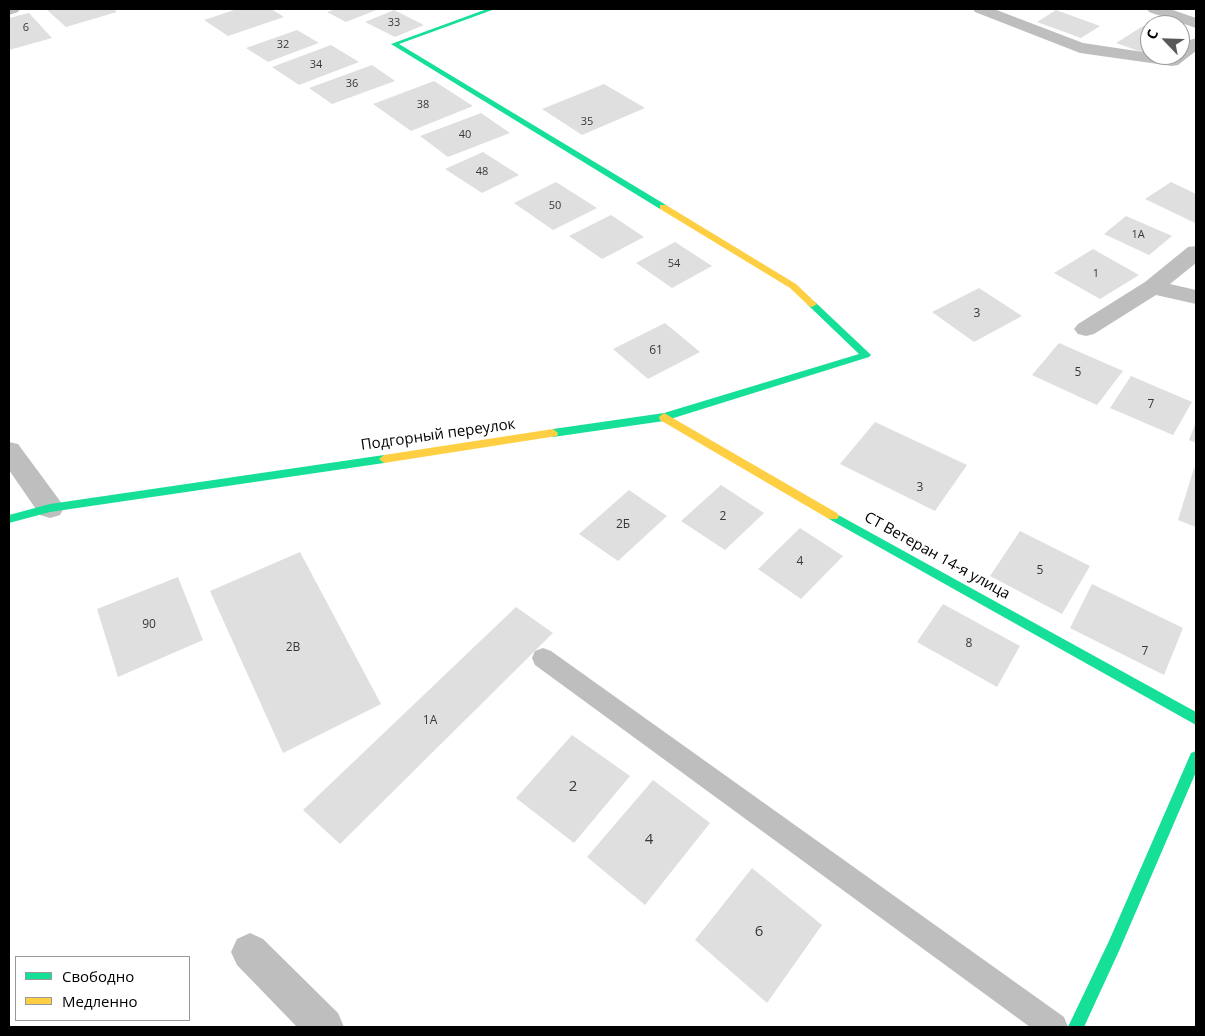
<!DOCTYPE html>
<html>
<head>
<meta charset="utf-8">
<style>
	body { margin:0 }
	#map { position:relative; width:1205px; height:1036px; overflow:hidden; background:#fff; font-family:"Open Sans",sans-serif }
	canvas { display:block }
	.frame { position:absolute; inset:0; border:10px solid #000; pointer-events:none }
	.legend { position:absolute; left:15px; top:956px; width:175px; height:65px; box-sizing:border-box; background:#fff; border:1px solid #999; margin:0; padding:6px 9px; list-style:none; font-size:15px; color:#000 }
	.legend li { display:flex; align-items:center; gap:10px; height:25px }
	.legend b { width:25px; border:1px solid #999 }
	.north { position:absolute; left:1140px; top:15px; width:50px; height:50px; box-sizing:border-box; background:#fff; border:1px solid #999; border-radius:50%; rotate:294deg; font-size:14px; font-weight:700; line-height:20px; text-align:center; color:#000 }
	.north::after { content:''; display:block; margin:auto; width:18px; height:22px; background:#595959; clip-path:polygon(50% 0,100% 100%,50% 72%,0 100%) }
</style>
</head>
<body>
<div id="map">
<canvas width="1205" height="1036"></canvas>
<div class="frame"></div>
<ul class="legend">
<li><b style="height:6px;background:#16e098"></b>Свободно</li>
<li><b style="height:6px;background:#ffcf43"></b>Медленно</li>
</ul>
<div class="north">С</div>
</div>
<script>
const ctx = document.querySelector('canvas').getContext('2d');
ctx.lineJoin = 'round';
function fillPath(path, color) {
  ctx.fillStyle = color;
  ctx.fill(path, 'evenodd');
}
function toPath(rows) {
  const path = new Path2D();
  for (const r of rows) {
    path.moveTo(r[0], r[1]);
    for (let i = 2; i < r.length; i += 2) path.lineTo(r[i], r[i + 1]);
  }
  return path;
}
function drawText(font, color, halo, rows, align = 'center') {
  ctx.font = font + ' "Open Sans",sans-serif';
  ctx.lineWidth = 4.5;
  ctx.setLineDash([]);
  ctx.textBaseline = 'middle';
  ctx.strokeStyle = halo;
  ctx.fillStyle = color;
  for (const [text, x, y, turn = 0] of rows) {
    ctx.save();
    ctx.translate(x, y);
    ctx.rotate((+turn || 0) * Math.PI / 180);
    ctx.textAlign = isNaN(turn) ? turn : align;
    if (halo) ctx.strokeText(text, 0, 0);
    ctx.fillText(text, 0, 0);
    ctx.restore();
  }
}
const building = toPath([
	[46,9,113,9,117,12,66,27],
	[237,9,271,9,284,17,228,36,204,20],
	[336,9,379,9,346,22,327,12],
	[394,10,424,25,395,37,365,22],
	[1056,10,1100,26,1081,38,1037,22],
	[29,13,52,38,9,50,9,18],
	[1143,26,1150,29,1150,55,1116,43],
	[297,30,319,43,268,62,246,48],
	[331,45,359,62,299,85,272,67],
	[372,65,395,81,332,104,309,88],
	[434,81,473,106,411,131,373,104],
	[604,84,645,108,582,135,542,109],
	[481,113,510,133,448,157,420,136],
	[483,152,519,175,482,193,445,169],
	[556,182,597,208,553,230,514,203],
	[1171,182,1196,194,1195,223,1145,199],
	[611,215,644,237,602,259,569,236],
	[1126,216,1172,236,1149,255,1104,234],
	[675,242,712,266,672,288,636,263],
	[1093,249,1139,275,1100,299,1054,273],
	[979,288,1022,316,974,342,932,312],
	[665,323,700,352,648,379,613,349],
	[1059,343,1123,371,1097,405,1032,375],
	[1131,376,1192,402,1173,435,1110,408],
	[875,422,967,465,935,511,840,464],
	[1196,422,1196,443,1189,440],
	[1194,468,1196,469,1196,527,1178,520],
	[721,485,764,513,725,550,681,521],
	[629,490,667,516,618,561,579,534],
	[800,528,843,556,801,599,758,569],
	[1020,531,1090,566,1062,614,990,576],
	[300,552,381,704,283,753,210,591],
	[178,577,203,640,118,677,97,609],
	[1092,584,1183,628,1164,675,1070,628],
	[943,604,1020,646,997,687,917,642],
	[516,607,553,633,340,844,303,810],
	[572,735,630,776,574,843,516,798],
	[653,780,710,823,645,905,587,857],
	[752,868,822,925,767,1003,695,940]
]);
const lane = toPath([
	[543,648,551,651,1064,1017,1068,1027,1030,1027,535,665,532,658,535,651,543,648]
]);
const street = toPath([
	[9,9,20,9,18,12,9,15,9,9],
	[973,9,994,9,1083,43,1150,53,1150,55,1180,55,1180,47,1190,40,1196,38,1196,51,1178,65,1172,66,1080,53,975,12,973,9],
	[1147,9,1170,9,1196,18,1196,28,1149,12,1147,9],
	[1196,246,1196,263,1170,284,1196,290,1196,304,1156,295,1094,334,1086,336,1078,334,1074,329,1078,324,1145,282,1188,247,1196,246],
	[9,442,18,444,60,501,64,508,60,515,50,518,40,515,9,470,9,442],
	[250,933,263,939,338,1013,344,1027,297,1027,237,965,231,952,237,939,250,933]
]);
const fast = toPath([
	[487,9,495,9,399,44,666,205,666,209,660,209,391,44,487,9],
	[812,301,815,302,869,353,871,355,869,357,664,421,553,437,548,433,553,429,664,413,859,354,809,306,807,304,812,301],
	[384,455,389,459,384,463,50,512,9,523,9,515,50,504,384,455],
	[833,512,1196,712,1196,725,829,519,827,516,829,513,833,512],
	[1196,751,1196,772,1119,951,1084,1027,1068,1027,1109,941,1191,753,1196,751]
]);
const slow = toPath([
	[660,205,666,205,796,284,817,304,812,307,809,306,790,288,660,209,660,205],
	[664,413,837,513,839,516,837,519,829,519,660,420,659,417,664,413],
	[553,429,558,433,557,436,384,463,379,459,384,455,553,429]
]);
const farNumbernames = [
	["33",394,23],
	["6",26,28],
	["32",283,45],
	["34",316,65],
	["36",352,84],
	["38",423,105],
	["35",587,122],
	["40",465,135],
	["48",482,172],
	["50",555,206],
	["1А",1138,235],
	["54",674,264],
	["1",1096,274]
];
const numberNames = [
	["3",977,314],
	["61",656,351],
	["5",1078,373],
	["7",1151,405],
	["3",920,488],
	["2",723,517],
	["2Б",623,525],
	["4",800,562],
	["5",1040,571],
	["90",149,625],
	["8",969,644],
	["2В",293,648],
	["7",1145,652],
	["1А",430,721]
];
const streetNames = [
	["Подгорный переулок",438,435,-8],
	["СТ Ветеран 14-я улица",937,556,29]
];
const nearNumbernames = [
	["2",573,787],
	["4",649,840],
	["6",759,932]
];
fillPath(building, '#dfdfdf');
fillPath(lane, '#bebebe');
fillPath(street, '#bebebe');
fillPath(fast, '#16e098');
fillPath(slow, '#ffcf43');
drawText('11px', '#383838', null, farNumbernames);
drawText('12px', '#383838', null, numberNames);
drawText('15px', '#000', '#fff', streetNames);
drawText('15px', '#383838', null, nearNumbernames);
</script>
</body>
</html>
